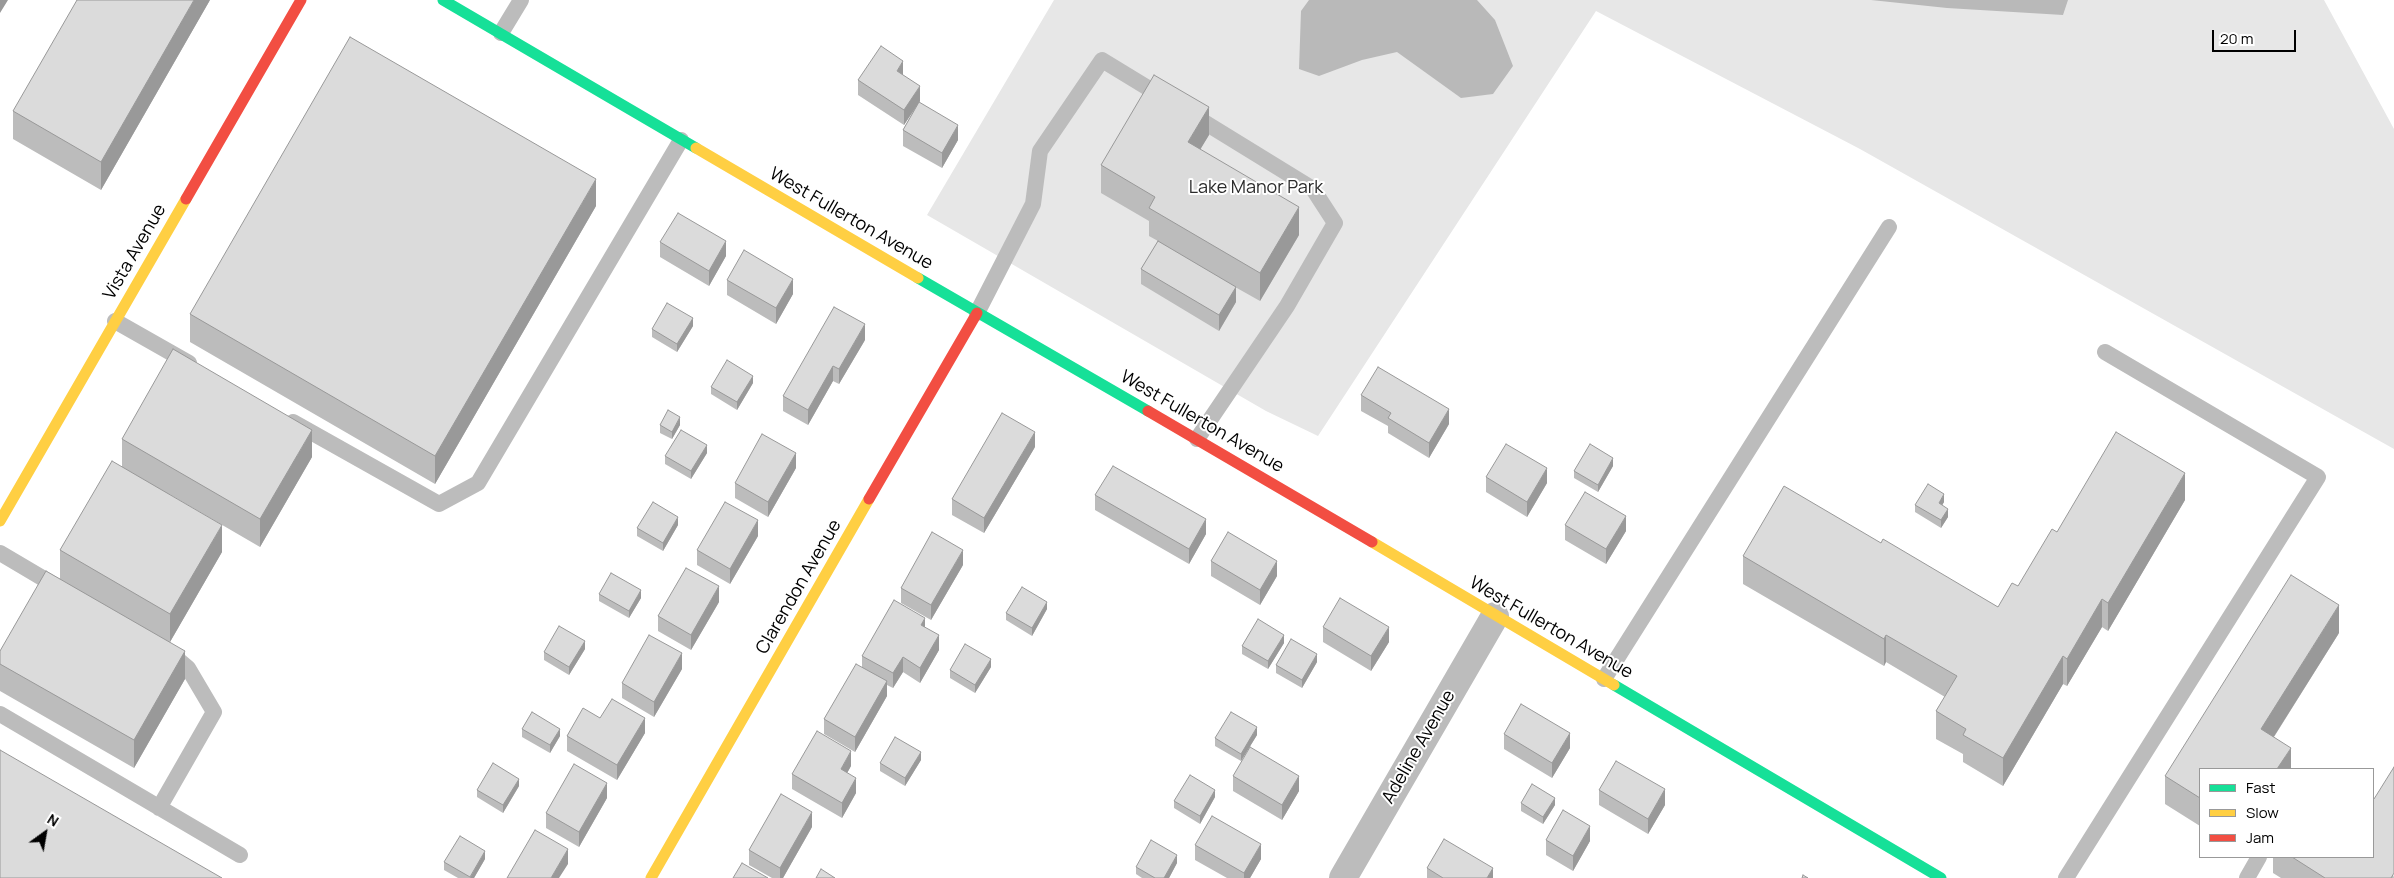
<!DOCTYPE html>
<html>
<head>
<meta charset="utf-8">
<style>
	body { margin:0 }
	#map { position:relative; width:2394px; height:878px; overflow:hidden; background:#fff; font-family:Manrope,sans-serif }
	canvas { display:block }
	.legend { position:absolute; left:2199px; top:768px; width:175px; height:90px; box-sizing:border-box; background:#fff; border:1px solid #999; margin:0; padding:6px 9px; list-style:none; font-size:15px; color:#000 }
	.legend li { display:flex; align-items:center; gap:10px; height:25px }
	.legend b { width:25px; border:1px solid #999 }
	.north { position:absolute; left:20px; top:808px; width:50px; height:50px; -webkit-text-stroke:4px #fff; paint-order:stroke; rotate:32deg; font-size:14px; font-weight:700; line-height:20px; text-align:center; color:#000 }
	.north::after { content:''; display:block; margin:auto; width:18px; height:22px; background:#000; clip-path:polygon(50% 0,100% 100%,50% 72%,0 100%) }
	.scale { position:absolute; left:2212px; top:30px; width:84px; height:22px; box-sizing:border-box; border:2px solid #000; border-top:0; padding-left:6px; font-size:15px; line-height:18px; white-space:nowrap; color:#000; -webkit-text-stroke:4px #fff; paint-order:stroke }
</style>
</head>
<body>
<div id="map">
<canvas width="2394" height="878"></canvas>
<ul class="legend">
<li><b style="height:6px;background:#16e098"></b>Fast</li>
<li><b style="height:6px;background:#ffcf43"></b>Slow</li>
<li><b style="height:6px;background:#f24e42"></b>Jam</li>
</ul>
<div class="north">N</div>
<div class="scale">20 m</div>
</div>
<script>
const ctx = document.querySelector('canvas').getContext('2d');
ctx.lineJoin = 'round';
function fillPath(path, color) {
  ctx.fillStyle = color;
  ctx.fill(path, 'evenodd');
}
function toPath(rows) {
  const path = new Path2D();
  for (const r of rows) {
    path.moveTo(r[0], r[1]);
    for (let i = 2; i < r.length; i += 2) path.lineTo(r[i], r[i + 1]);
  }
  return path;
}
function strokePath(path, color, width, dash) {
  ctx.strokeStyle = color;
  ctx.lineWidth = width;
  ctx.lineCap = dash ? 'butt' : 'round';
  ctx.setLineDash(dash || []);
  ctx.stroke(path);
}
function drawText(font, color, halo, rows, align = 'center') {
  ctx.font = font + ' Manrope,sans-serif';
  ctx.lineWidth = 4;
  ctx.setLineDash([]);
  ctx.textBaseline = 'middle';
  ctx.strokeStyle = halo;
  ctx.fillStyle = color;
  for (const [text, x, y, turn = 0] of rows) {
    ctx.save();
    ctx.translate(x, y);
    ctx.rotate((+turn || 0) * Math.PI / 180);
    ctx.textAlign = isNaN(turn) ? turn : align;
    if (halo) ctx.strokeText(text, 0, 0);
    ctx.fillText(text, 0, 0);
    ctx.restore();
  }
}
const green = toPath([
	[1054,0,2324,0,2394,129,2394,449,1860,149,1596,11,1318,436,1266,411,927,215]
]);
const water = toPath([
	[1309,0,1477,0,1495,20,1513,66,1493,94,1461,98,1397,52,1362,60,1319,76,1299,69,1301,11],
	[1871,0,2068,0,2063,15,1947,8]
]);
const lane = toPath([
	[501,33,521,0],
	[1191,114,1313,189,1335,223,1287,306,1197,439],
	[977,313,1033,204,1040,151,1102,60,1166,99],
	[115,321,189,363],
	[293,422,439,504,478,483,681,140],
	[0,553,61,589],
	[1604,679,1889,227],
	[0,714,240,855],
	[159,808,214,712,188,668,168,651],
	[2066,878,2318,477,2105,352],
	[2247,878,2259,857]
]);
const street = toPath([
	[1343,878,1495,616]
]);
const fast = toPath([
	[443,0,696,148],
	[918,278,1148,411],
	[1614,685,1941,878]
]);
const slow = toPath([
	[696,148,918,278],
	[0,521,186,199],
	[1372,542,1614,685],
	[651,878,869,499]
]);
const jam = toPath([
	[186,199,301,0],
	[1148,411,1372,542],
	[869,499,977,313]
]);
const wall = toPath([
	[210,0,101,190,13,139,13,111],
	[903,75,920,101,919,102,958,140,942,168,903,146,903,130,915,108,904,125,858,95,858,80],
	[1209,135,1200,149,1299,235,1260,301,1228,283,1236,302,1219,331,1141,284,1141,269,1158,241,1149,236,1149,221,1101,193,1101,165],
	[596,206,435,484,190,342,190,314],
	[660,242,726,256,709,286,660,257],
	[727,280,793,294,776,324,727,295],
	[693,326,677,352,652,337,652,329],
	[865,340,839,384,833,381,808,425,783,411,783,396],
	[753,383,737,410,711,394,711,387],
	[1361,395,1449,424,1429,458,1388,433,1388,426,1361,411],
	[660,425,680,425,672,439,660,433],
	[122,439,312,457,260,547,169,494,222,552,170,642,185,679,134,768,0,691,0,651,60,578,60,550,122,467],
	[1035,447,984,533,952,515,952,499],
	[707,453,691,479,665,464,665,456],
	[1613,466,1598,492,1574,478,1574,471],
	[796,468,768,517,735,498,735,483],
	[1486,477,1547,483,1527,517,1486,492],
	[1095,495,1206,534,1189,564,1095,510],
	[2185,500,2108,631,2102,627,2067,686,2063,684,2003,786,1963,762,1963,754,1936,739,1936,711,1945,697,1886,662,1884,666,1743,584,1743,556,1881,543,1998,607,2018,586,2057,532],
	[1944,502,1942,505,1948,517,1941,528,1915,512,1915,505],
	[678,525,663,551,637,536,637,528],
	[1565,525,1626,531,1606,564,1565,540],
	[758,536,730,584,697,565,697,550],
	[1211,561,1277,576,1260,605,1211,576],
	[963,565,931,620,901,603,901,588],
	[599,594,641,598,629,618,599,601],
	[719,602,691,650,658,631,658,616],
	[1047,609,1032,636,1006,620,1006,613],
	[925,627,939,650,920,683,903,672,893,688,887,685,887,696,855,752,824,734,824,719,862,667,862,656],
	[1323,627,1389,642,1371,671,1323,642],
	[2339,633,2274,737,2291,769,2200,769,2200,826,2165,804,2165,776],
	[1284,643,1268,669,1242,654,1242,646],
	[585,649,569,675,544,660,544,652],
	[1317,662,1302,688,1276,673,1276,665],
	[991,667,975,693,950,678,950,670],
	[682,669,654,717,622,698,622,683],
	[600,718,645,733,617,780,567,751,567,736],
	[522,729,560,736,550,753,522,737],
	[1504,734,1570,748,1552,778,1504,749],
	[1257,735,1241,761,1215,746,1215,738],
	[921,760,905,786,880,771,880,763],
	[851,766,847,773,856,793,842,818,792,789,792,774],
	[1233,776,1299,791,1282,820,1233,791],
	[519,786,503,813,477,797,477,790],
	[1599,790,1665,805,1648,834,1599,805],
	[1215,797,1200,824,1174,808,1174,801],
	[607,798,579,847,546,828,546,813],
	[2374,799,2394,878,2281,878,2273,873,2273,857,2373,857],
	[1521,803,1555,805,1543,824,1521,811],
	[812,827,783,878,772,878,749,865,749,850],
	[1546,840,1590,841,1573,871,1546,855],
	[1195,845,1261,859,1250,878,1227,878,1195,860],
	[485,859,474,878,458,878,444,870,444,862],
	[1177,863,1169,878,1142,878,1136,874,1136,867],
	[1427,868,1493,878,1427,878]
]);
const shadedWall = toPath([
	[0,0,8,0,0,13],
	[194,0,210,0,101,190,101,162],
	[903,61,903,76,897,71],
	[920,86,920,101,904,125,904,110],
	[1209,107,1209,135,1188,170,1188,142],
	[958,125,958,140,942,168,942,153],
	[596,179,596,206,435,484,435,456],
	[1299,207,1299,235,1260,301,1260,273],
	[726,241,726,256,709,286,709,271],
	[793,279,793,294,776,324,776,308],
	[1236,287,1236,302,1219,331,1219,315],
	[693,318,693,326,677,352,677,344],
	[865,324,865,340,839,384,839,369],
	[833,366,833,381,808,425,808,410],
	[753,376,753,383,737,410,737,402],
	[1449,409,1449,424,1429,458,1429,443],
	[680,417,680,425,672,439,672,432],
	[312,430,312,457,260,547,260,519],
	[1035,432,1035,447,984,533,984,518],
	[707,445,707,453,691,479,691,471],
	[796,453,796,468,768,517,768,502],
	[1613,458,1613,466,1598,492,1598,485],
	[1547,468,1547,483,1527,517,1527,502],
	[2185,473,2185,500,2108,631,2108,603],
	[1944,494,1944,502,1939,511,1939,503],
	[1948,509,1948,517,1941,528,1941,520],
	[1626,516,1626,531,1606,564,1606,549],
	[678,517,678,525,663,551,663,543],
	[1206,519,1206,534,1189,564,1189,549],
	[758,520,758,536,730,584,730,569],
	[222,525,222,552,170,642,170,614],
	[963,550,963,565,931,620,931,605],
	[1277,561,1277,576,1260,605,1260,590],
	[719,586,719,602,691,650,691,635],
	[641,590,641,598,629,618,629,611],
	[2102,599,2102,627,2067,686,2067,659],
	[1047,602,1047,609,1032,636,1032,628],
	[2339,605,2339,633,2261,757,2261,729],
	[925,618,925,633,921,625],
	[1389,627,1389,642,1371,671,1371,656],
	[939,635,939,650,920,683,920,668],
	[1284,635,1284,643,1268,669,1268,661],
	[1886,635,1886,662,1884,666,1884,639],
	[585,641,585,649,569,675,569,667],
	[185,651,185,679,134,768,134,740],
	[682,653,682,669,654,717,654,702],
	[1317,654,1317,662,1302,688,1302,680],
	[2063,656,2063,684,2003,786,2003,758],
	[903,657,903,672,893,688,893,673],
	[991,659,991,667,975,693,975,685],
	[887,681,887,696,855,752,855,737],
	[645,718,645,733,617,780,617,765],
	[1257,727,1257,735,1241,761,1241,754],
	[560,729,560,736,550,753,550,745],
	[1570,733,1570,748,1552,778,1552,763],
	[2291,748,2291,769,2277,769],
	[851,751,851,766,841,784,841,769],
	[921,752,921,760,905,786,905,778],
	[1299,776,1299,791,1282,820,1282,805],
	[856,778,856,793,842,818,842,803],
	[519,779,519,786,503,813,503,805],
	[607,783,607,798,579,847,579,832],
	[1665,789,1665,805,1648,834,1648,819],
	[1215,790,1215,797,1200,824,1200,816],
	[1555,798,1555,805,1543,824,1543,817],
	[812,812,812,827,783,878,780,878,780,868],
	[1590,826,1590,841,1573,871,1573,856],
	[1261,844,1261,859,1250,878,1244,878,1244,873],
	[568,849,568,864,559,878,551,878],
	[485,851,485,859,474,878,470,878],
	[1177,855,1177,863,1169,878,1164,878],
	[1493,868,1493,878,1487,878]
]);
const building = toPath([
	[77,0,194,0,101,162,13,111,77,0],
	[350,37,596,179,435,456,190,314,350,37],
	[881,46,903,61,897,71,920,86,904,110,858,80,881,46],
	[1154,75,1209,107,1188,142,1299,207,1260,273,1149,208,1155,197,1101,165,1154,75],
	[919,102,958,125,942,153,903,130,919,102],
	[678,213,726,241,709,271,660,242,678,213],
	[1158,241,1236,287,1219,315,1141,269,1158,241],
	[744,250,793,279,776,308,727,280,744,250],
	[667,303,693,318,677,344,652,329,667,303],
	[834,307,865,324,839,369,833,366,808,410,783,396,834,307],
	[173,349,312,430,260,519,122,439,173,349],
	[727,360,753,376,737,402,711,387,727,360],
	[1378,367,1449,409,1429,443,1388,418,1391,413,1361,395,1378,367],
	[668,410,680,417,672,432,660,425,668,410],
	[1002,413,1035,432,984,518,952,499,1002,413],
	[681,430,707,445,691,471,665,456,681,430],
	[2116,432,2185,473,2108,603,2102,599,2067,659,2063,656,2003,758,1963,735,1966,729,1936,711,1957,676,1886,635,1884,639,1743,556,1784,486,1881,543,1883,539,1998,607,2012,583,2018,586,2052,529,2057,532,2116,432],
	[762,434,796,453,768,502,735,483,762,434],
	[1506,444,1547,468,1527,502,1486,477,1506,444],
	[1590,444,1613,458,1598,485,1574,471,1590,444],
	[112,461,222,525,170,614,60,550,112,461],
	[1113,466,1206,519,1189,549,1095,495,1113,466],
	[1928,484,1944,494,1939,503,1948,509,1941,520,1915,505,1928,484],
	[1585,492,1626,516,1606,549,1565,525,1585,492],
	[653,502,678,517,663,543,637,528,653,502],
	[725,502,758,520,730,569,697,550,725,502],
	[932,532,963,550,931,605,901,588,932,532],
	[1228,532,1277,561,1260,590,1211,561,1228,532],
	[686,568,719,586,691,635,658,616,686,568],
	[46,571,185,651,134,740,0,664,0,651,46,571],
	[611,573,641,590,629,611,599,594,611,573],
	[2291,575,2339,605,2261,729,2291,748,2277,769,2200,769,2200,798,2165,776,2291,575],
	[1022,587,1047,602,1032,628,1006,613,1022,587],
	[1340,598,1389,627,1371,656,1323,627,1340,598],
	[894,600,925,618,921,625,939,635,920,668,903,657,893,673,862,656,894,600],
	[1258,619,1284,635,1268,661,1242,646,1258,619],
	[559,626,585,641,569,667,544,652,559,626],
	[649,635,682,653,654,702,622,683,649,635],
	[1291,639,1317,654,1302,680,1276,665,1291,639],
	[965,644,991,659,975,685,950,670,965,644],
	[856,664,887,681,855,737,824,719,856,664],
	[612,699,645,718,617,765,567,736,583,708,600,718,612,699],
	[1521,704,1570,733,1552,763,1504,734,1521,704],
	[532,712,560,729,550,745,522,729,532,712],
	[1231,712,1257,727,1241,754,1215,738,1231,712],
	[817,731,851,751,841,769,856,778,842,803,792,774,817,731],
	[895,737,921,752,905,778,880,763,895,737],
	[1250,747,1299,776,1282,805,1233,776,1250,747],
	[0,750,222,878,0,878,0,750],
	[1616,761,1665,789,1648,819,1599,790,1616,761],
	[493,763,519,779,503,805,477,790,493,763],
	[574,764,607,783,579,832,546,813,574,764],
	[2394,767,2394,873,2391,878,2325,878,2292,857,2373,857,2373,799,2374,799,2394,767],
	[1190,775,1215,790,1200,816,1174,801,1190,775],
	[1532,784,1555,798,1543,817,1521,803,1532,784],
	[781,794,812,812,780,868,749,850,781,794],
	[1563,810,1590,826,1573,856,1546,840,1563,810],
	[1212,816,1261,844,1244,873,1195,845,1212,816],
	[535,830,568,849,551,878,507,878,535,830],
	[460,836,485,851,470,877,444,862,460,836],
	[1444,839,1493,868,1487,878,1443,878,1427,868,1444,839],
	[1151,840,1177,855,1164,878,1155,878,1136,867,1151,840],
	[742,863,768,878,733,878,742,863],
	[821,869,835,878,816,878,821,869],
	[1803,875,1808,878,1802,878,1803,875]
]);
const parkNames = [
	["Lake Manor Park",1256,188]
];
const streetNames = [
	["West Fullerton Avenue",851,219,30],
	["Vista Avenue",135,252,-60],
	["West Fullerton Avenue",1202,422,30],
	["Clarendon Avenue",799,587,-60],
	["West Fullerton Avenue",1551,628,30],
	["Adeline Avenue",1419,747,-60]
];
fillPath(green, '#e7e7e7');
fillPath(water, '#b9b9b9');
strokePath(lane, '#bcbcbc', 16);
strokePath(street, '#bcbcbc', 28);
strokePath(fast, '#16e098', 11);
strokePath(slow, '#ffcf43', 11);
strokePath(jam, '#f24e42', 11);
fillPath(wall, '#bcbcbc');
fillPath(shadedWall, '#999');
fillPath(building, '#dbdbdb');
strokePath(building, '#999', 1);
drawText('18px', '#2b2b2b', '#fff', parkNames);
drawText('18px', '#000', '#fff', streetNames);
</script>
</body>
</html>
